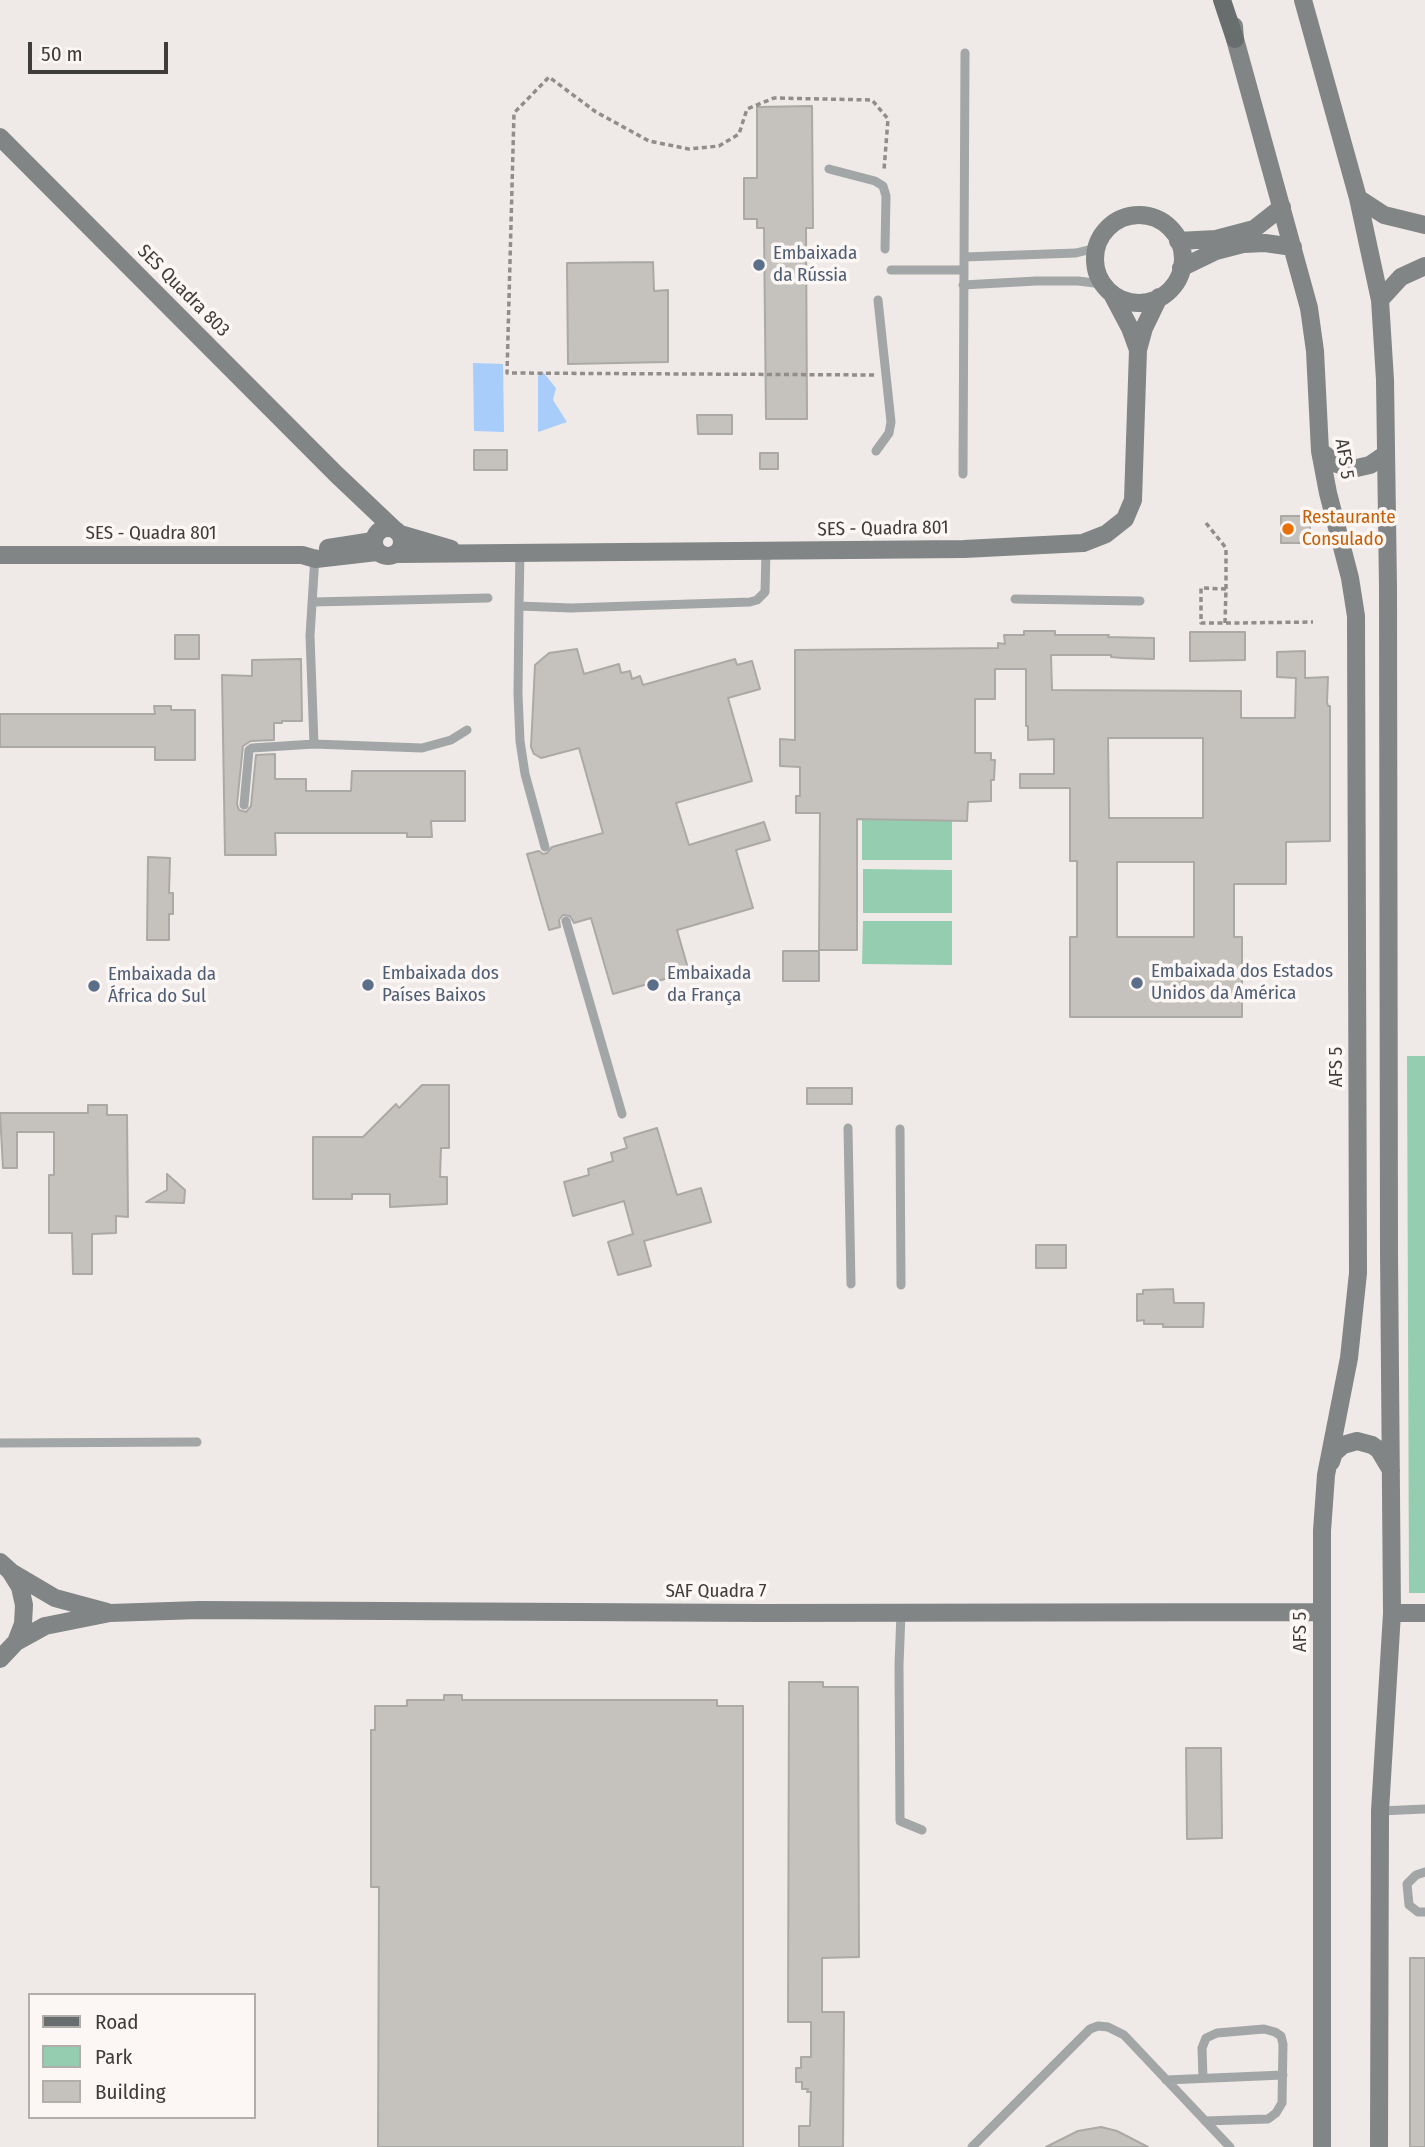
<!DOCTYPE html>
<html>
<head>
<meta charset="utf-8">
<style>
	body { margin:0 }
	#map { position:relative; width:1425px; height:2147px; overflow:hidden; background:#efeae7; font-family:"Fira Sans Condensed",sans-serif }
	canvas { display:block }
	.legend { position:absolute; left:28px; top:1993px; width:228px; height:126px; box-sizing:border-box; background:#fcf7f4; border:2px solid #b0adaa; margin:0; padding:9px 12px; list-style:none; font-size:21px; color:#3f3d3c }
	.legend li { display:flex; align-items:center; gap:14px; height:35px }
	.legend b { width:35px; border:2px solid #b0adaa }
	.scale { position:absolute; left:28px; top:42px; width:140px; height:32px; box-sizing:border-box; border:4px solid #3f3d3c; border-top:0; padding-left:9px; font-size:21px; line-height:24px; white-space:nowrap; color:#3f3d3c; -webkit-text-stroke:5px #fcf7f4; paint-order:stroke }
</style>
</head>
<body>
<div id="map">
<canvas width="1425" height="2147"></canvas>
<ul class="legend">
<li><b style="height:9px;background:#686d6d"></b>Road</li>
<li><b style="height:19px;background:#94cdaf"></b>Park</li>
<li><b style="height:19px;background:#c5c2be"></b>Building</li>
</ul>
<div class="scale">50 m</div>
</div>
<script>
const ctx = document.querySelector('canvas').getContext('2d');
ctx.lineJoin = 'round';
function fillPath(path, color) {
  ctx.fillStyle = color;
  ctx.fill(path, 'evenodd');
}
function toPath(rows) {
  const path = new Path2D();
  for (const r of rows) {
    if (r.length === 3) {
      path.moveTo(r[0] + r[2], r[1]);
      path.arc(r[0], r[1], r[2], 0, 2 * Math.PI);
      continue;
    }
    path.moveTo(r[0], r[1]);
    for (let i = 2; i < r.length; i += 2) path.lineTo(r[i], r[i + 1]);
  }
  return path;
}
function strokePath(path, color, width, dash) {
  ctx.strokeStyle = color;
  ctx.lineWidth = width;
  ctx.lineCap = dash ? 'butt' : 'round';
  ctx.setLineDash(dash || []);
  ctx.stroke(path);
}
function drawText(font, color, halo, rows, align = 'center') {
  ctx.font = font + ' "Fira Sans Condensed",sans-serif';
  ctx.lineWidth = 7;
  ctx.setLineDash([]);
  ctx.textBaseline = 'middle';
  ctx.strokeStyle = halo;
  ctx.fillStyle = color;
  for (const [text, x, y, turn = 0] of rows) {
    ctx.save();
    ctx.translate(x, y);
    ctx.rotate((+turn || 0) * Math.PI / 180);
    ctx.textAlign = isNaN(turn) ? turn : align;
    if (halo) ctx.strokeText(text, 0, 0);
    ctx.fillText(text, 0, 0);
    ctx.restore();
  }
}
const green = toPath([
	[862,816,952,817,952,860,862,860],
	[863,869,952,870,952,913,863,913],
	[863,921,952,921,952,965,862,964],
	[1407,1056,1425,1056,1425,1593,1409,1593]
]);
const water = toPath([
	[473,363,503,364,504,432,474,431],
	[543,372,556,388,553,400,567,422,538,432,538,376]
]);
const building = toPath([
	[812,106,813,228,806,228,807,419,766,419,764,228,757,228,757,219,744,219,744,178,757,178,757,107,812,106],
	[653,262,654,291,668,290,668,362,568,364,567,263,653,262],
	[697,415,732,415,732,434,698,434,697,415],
	[474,450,507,450,507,470,474,470,474,450],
	[760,453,778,453,778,469,760,469,760,453],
	[1281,516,1310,516,1310,535,1303,535,1303,543,1281,543,1281,516],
	[1024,631,1055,631,1055,635,1109,635,1108,637,1154,638,1154,659,1123,658,1111,657,1111,655,1051,655,1052,690,1241,691,1241,718,1295,718,1296,678,1277,677,1277,652,1305,651,1305,678,1328,677,1327,702,1328,706,1330,706,1330,841,1286,842,1286,884,1234,884,1234,937,1242,937,1242,1017,1070,1017,1070,937,1077,937,1077,861,1070,861,1070,788,1020,788,1020,774,1054,774,1054,739,1028,740,1028,726,1026,726,1026,669,995,669,995,699,975,699,975,753,991,753,991,760,995,760,994,780,991,780,991,801,968,802,967,821,857,819,857,950,819,950,820,813,796,813,796,796,800,796,800,767,780,766,780,739,795,740,795,650,998,648,998,643,1005,644,1004,635,1024,635,1024,631],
	[1108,738,1203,738,1203,818,1109,818,1108,738],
	[1117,862,1194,862,1194,937,1117,937,1117,862],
	[1190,632,1245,632,1245,660,1190,661,1190,632],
	[175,635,199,635,199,659,175,659,175,635],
	[577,649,584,674,619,664,621,673,630,671,632,679,640,676,643,685,735,659,737,665,752,661,760,689,728,698,752,781,676,803,689,845,764,822,770,840,736,850,753,908,677,930,689,972,613,994,591,918,574,923,570,916,563,915,559,920,560,927,549,930,527,854,539,851,543,854,547,853,552,847,603,833,579,748,541,758,534,754,531,747,535,665,549,653,577,649],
	[301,659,302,721,282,721,282,723,274,723,274,740,251,741,243,746,237,804,239,810,246,812,251,806,256,755,275,754,275,779,306,779,306,791,351,791,352,771,465,771,465,821,431,821,432,837,407,837,407,833,275,833,276,855,225,855,222,675,252,676,252,660,301,659],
	[154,706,171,706,171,710,195,710,195,760,155,760,155,747,0,747,0,714,155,714,154,706],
	[148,857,170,858,169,893,173,893,173,914,169,914,169,940,147,940,148,857],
	[783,951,819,951,819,981,783,981,783,951],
	[422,1085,449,1085,449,1148,441,1148,440,1177,447,1177,447,1204,390,1207,390,1194,352,1194,352,1199,313,1199,313,1137,363,1137,396,1104,399,1108,422,1085],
	[807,1088,852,1088,852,1104,807,1104,807,1088],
	[88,1105,107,1105,107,1115,127,1115,128,1217,116,1216,116,1233,92,1234,92,1274,73,1274,72,1233,49,1233,49,1175,54,1175,54,1132,17,1132,17,1168,3,1168,0,1113,88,1113,88,1105],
	[657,1128,677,1195,701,1188,711,1222,644,1241,651,1266,618,1275,608,1242,633,1234,624,1201,573,1216,564,1182,589,1175,588,1169,613,1161,611,1153,627,1148,624,1138,657,1128],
	[167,1174,185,1190,184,1203,146,1202,167,1190,167,1174],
	[1036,1245,1066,1245,1066,1268,1036,1268,1036,1245],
	[1173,1289,1174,1303,1204,1303,1203,1327,1163,1327,1163,1324,1144,1324,1144,1320,1137,1321,1137,1294,1143,1294,1143,1290,1173,1289],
	[789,1682,823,1682,823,1687,858,1687,859,1957,822,1958,822,2012,844,2012,843,2147,799,2147,799,2126,810,2126,811,2092,807,2092,808,2089,802,2089,802,2082,796,2082,796,2068,801,2068,801,2057,811,2057,811,2022,788,2022,789,1682],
	[444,1695,462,1695,462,1700,717,1700,717,1706,743,1706,743,2147,378,2147,379,1887,371,1887,371,1730,375,1730,375,1706,407,1706,407,1700,444,1700,444,1695],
	[1186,1748,1221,1748,1222,1838,1187,1839,1186,1748],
	[1410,1958,1425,1958,1425,2147,1410,2147,1410,1958],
	[1101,2127,1117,2131,1148,2147,1046,2147,1078,2131,1101,2127]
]);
const path = toPath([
	[874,375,507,373,514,113,549,77,596,112,649,141,689,149,719,146,739,134,747,109,774,98,872,100,888,119,884,170],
	[1206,523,1226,548,1226,589],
	[1225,623,1226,589,1201,588,1201,623,1234,623,1313,622]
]);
const lane = toPath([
	[829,169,875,181,883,186,886,196,885,249],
	[964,257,1076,253,1096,248],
	[891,270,963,270],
	[963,285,1036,281,1078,281,1103,284],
	[876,451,889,433,891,422,878,300],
	[963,474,965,53],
	[520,552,519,606,571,608,750,602,757,600,765,592,766,551],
	[315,556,310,636,314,744,422,748,451,740,467,730],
	[1015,599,1140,601],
	[313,602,488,598],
	[519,606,518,694,520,741,525,774,545,847],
	[244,805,249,750,252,748,314,744],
	[566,921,622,1114],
	[848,1128,851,1284],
	[900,1129,901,1285],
	[0,1443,197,1442],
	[901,1613,899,1665,900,1821,922,1830],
	[1380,1811,1425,1809],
	[1425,1872,1416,1875,1407,1884,1409,1905,1418,1912,1425,1912],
	[1203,2078,1202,2048,1206,2038,1217,2033,1264,2029,1275,2032,1281,2036,1283,2044,1282,2103,1276,2113,1268,2119,1205,2121],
	[1166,2080,1283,2075],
	[972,2147,1090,2029,1098,2026,1108,2027,1124,2035,1230,2147]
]);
const secondary = toPath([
	[1303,0,1358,198,1380,300,1385,380,1388,587,1389,1251,1392,1613,1380,1811,1379,2147],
	[1234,26,1235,39,1309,308,1315,351,1320,451,1328,493,1350,578,1356,616,1358,1273,1349,1358,1326,1475,1322,1531,1322,2147],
	[0,137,336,474,394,529],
	[1358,198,1384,215,1425,225],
	[1139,259,44],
	[1178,241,1216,239,1254,229,1282,207],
	[1181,268,1216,251,1243,244,1265,243,1293,247],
	[1112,294,1130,328,1138,350],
	[1380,300,1401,277,1425,266],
	[1320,451,1337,464,1352,469,1370,465,1386,454],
	[388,542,14],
	[400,534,451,549],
	[328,548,373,541],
	[396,554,964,549,1083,543,1106,534,1125,519,1133,500,1138,350,1144,328,1159,297],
	[0,555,302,555,316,559,377,552],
	[1331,1462,1334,1453,1343,1445,1357,1441,1372,1445,1379,1450,1391,1470],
	[0,1562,10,1571,20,1587,24,1605,23,1624,16,1642,0,1659],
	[11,1572,55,1598,107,1612],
	[1392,1613,1425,1613],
	[16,1642,45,1626,110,1613,199,1610,762,1613,1321,1612]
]);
const primary = toPath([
	[1222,0,1235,39]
]);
const markers = [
	[759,265,7,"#5c6f8a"],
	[1288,529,7,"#e8710a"],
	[1137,983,7,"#5c6f8a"],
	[368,985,7,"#5c6f8a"],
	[653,985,7,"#5c6f8a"],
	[94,986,7,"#5c6f8a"]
];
const serviceNames = [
	["Embaixada",773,254],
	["da Rússia",773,276],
	["Embaixada dos Estados",1151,972],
	["Unidos da América",1151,994],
	["Embaixada dos",382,974],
	["Países Baixos",382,996],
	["Embaixada",667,974],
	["da França",667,996],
	["Embaixada da",108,975],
	["África do Sul",108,997]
];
const streetNames = [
	["SES Quadra 803",183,291,45],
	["AFS 5",1344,459,81],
	["SES - Quadra 801",883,529,-1],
	["SES - Quadra 801",151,534],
	["AFS 5",1337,1067,-90],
	["SAF Quadra 7",716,1592],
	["AFS 5",1301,1632,-90]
];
const foodNames = [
	["Restaurante",1302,518],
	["Consulado",1302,540]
];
fillPath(green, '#94cdaf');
fillPath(water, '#a8cdfa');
fillPath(building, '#c5c2be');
strokePath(building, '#aba9a5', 2);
strokePath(path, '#908d8b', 3.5, [5, 3.5]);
strokePath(lane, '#a3a6a6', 9);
strokePath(secondary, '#818585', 18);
strokePath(primary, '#686d6d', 18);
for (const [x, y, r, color] of markers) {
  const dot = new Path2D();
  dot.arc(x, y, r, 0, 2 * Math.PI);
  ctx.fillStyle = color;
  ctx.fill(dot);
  strokePath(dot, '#fcf7f4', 2.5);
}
drawText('19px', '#4e5e75', '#fcf7f4', serviceNames, 'left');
drawText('19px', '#3f3d3c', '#fcf7f4', streetNames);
drawText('19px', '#c56008', '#fcf7f4', foodNames, 'left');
</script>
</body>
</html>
